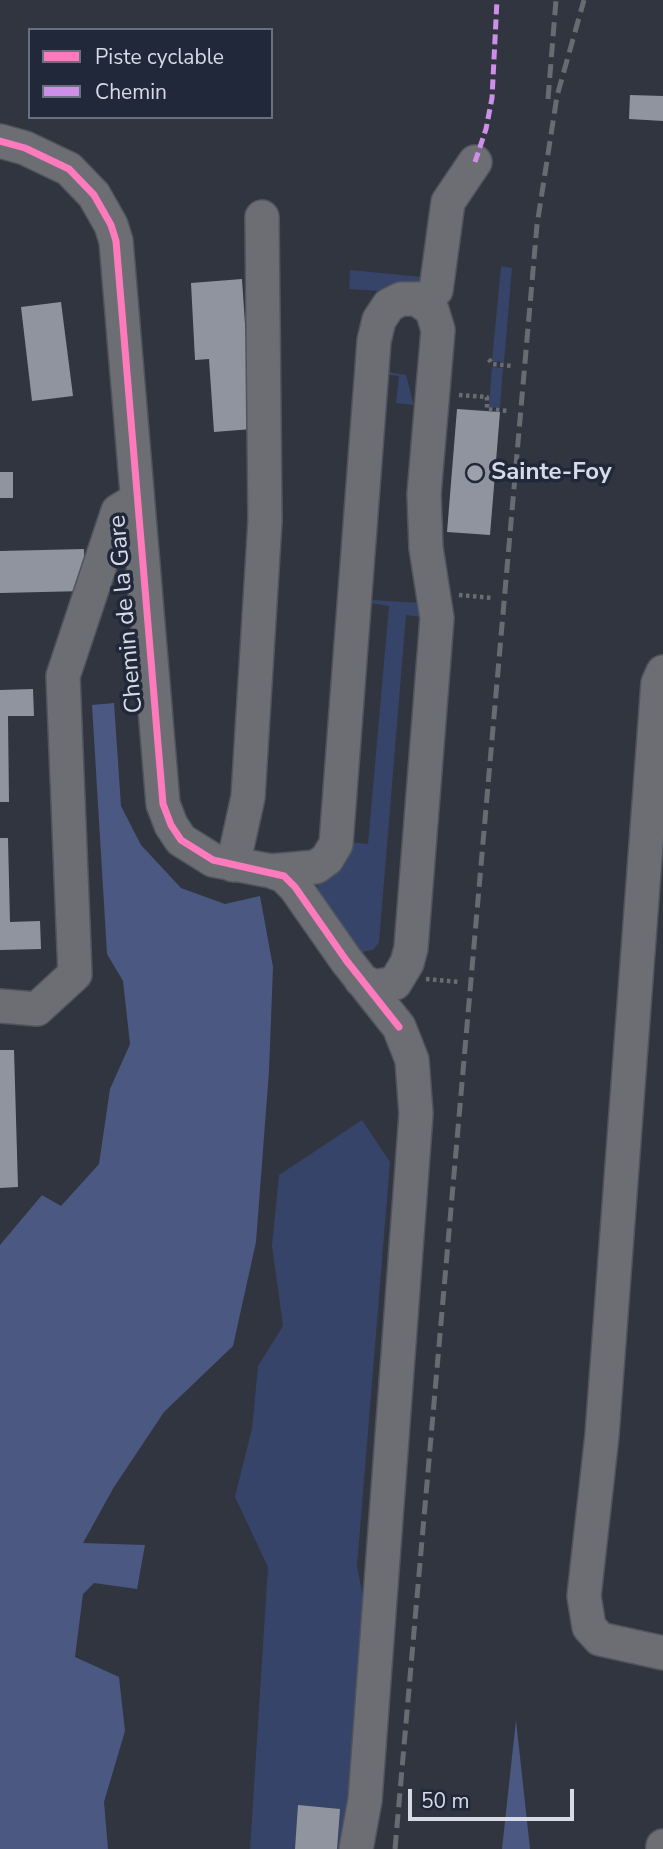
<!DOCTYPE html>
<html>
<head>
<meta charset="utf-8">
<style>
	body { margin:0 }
	#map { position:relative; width:663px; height:1849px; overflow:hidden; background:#31353f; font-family:"Nunito Sans",sans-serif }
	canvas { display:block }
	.legend { position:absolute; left:28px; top:28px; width:245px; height:91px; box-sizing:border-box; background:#21283a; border:2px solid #69707f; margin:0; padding:9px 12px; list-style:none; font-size:21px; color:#d6dbe7 }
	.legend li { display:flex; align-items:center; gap:14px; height:35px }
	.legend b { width:35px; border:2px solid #69707f }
	.scale { position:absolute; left:408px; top:1789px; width:166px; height:32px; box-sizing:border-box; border:4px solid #d6dbe7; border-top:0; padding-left:9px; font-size:21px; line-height:24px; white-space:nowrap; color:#d6dbe7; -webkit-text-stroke:5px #21283a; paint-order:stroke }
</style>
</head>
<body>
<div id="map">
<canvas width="663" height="1849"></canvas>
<ul class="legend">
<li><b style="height:9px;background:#fd7abc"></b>Piste cyclable</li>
<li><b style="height:9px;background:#ce8fe9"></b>Chemin</li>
</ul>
<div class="scale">50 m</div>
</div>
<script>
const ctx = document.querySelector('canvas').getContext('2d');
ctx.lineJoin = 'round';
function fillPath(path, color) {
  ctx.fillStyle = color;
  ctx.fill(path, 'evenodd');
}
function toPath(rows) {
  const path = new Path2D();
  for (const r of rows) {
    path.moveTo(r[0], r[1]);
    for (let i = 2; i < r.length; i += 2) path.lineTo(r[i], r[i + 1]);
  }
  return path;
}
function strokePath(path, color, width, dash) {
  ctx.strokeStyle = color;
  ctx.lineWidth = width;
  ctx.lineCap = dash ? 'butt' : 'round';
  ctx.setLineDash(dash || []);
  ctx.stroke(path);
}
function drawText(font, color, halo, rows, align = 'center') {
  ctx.font = font + ' "Nunito Sans",sans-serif';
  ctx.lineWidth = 7;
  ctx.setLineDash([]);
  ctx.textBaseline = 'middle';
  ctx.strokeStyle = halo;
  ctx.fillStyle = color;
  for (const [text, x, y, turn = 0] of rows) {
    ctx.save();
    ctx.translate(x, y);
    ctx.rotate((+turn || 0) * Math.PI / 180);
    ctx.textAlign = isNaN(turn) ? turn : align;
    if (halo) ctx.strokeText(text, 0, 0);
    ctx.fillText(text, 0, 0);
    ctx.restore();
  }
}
const green = toPath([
	[501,266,512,268,504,362,492,361],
	[350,270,422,277,422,282,400,282,381,291,349,289],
	[492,367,503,368,500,408,489,407],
	[383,371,406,375,414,405,396,403,399,376,380,374],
	[371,600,422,603,422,617,406,615,379,942,373,950,362,952,358,952,317,894,318,881,349,842,368,844,389,606,371,603],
	[362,1120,390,1162,357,1566,368,1623,344,1849,250,1849,268,1567,235,1497,252,1429,258,1366,283,1326,272,1246,279,1175]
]);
const forest = toPath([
	[114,703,121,806,141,845,181,888,225,904,260,896,273,967,269,1071,256,1242,233,1346,164,1412,114,1487,83,1543,145,1545,137,1589,94,1583,83,1594,75,1657,119,1677,125,1731,104,1802,108,1849,0,1849,0,1245,42,1195,61,1206,99,1164,110,1089,130,1044,123,981,107,954,92,705],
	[516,1720,530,1849,502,1849]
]);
const building = toPath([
	[630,95,663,96,663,121,629,119],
	[242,279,252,429,214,432,209,359,195,360,191,283],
	[61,302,73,396,32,401,21,307],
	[457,409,500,412,490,535,447,532],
	[0,472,13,472,13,498,0,498],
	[84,549,85,591,0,593,0,551],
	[33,689,34,716,8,716,9,802,0,802,0,690],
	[0,838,8,838,10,922,40,921,41,949,0,950],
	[0,1050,14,1050,18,1187,0,1188],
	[298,1805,340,1809,337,1849,295,1849]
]);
const path = toPath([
	[489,359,492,364,513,366],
	[459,395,487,397,487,409,509,411],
	[459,595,493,598],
	[426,979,460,982]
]);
const minor = toPath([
	[0,141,25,148,69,169,94,195,111,225,116,241,163,804,171,825,181,840,213,860,271,871,284,876,295,887,346,960,399,1027,412,1060,416,1114,365,1800,356,1849],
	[417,299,427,298,436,290,448,202,475,162],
	[663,672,658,683,602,1435,584,1596,589,1627,600,1639,663,1653],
	[233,865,248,797,265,521,262,217],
	[271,871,316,867,327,859,336,844,374,341,379,320,389,305,401,299,417,299,432,310,438,330,424,494,426,548,437,618,411,948,407,963,395,983,375,987,361,980],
	[0,1006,37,1009,75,974,63,676,118,511,136,500],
	[663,1849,663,1846]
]);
const rail = toPath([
	[548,99,556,0],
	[395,1849,537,225,557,96,584,0]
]);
const quiet = toPath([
	[475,162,486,129,492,98,497,0]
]);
const cycleway = toPath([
	[0,141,25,148,69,169,94,195,111,225,116,241,163,804,171,825,181,840,213,860,284,876,295,887,346,960,399,1027]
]);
const markers = [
	[475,473,9,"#9ca1ac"]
];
const poiNames = [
	["Sainte-Foy",491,473]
];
const streetNames = [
	["Chemin de la Gare",127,614,-95]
];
fillPath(green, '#37446a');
fillPath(forest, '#4a5882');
fillPath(building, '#90949f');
strokePath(minor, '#50545c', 36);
strokePath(path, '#6a6c71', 4.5, [3.5, 3.5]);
strokePath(minor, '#6c6e73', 33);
strokePath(rail, '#686b71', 5, [14, 7]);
strokePath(quiet, '#ce8fe9', 5, [10, 5]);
strokePath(cycleway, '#fd7abc', 7);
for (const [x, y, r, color] of markers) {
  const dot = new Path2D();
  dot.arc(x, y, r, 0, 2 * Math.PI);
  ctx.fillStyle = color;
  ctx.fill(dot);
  strokePath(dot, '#21283a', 2.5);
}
drawText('bold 24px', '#d6dbe7', '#21283a', poiNames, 'left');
drawText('24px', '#d6dbe7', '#21283a', streetNames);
</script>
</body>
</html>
